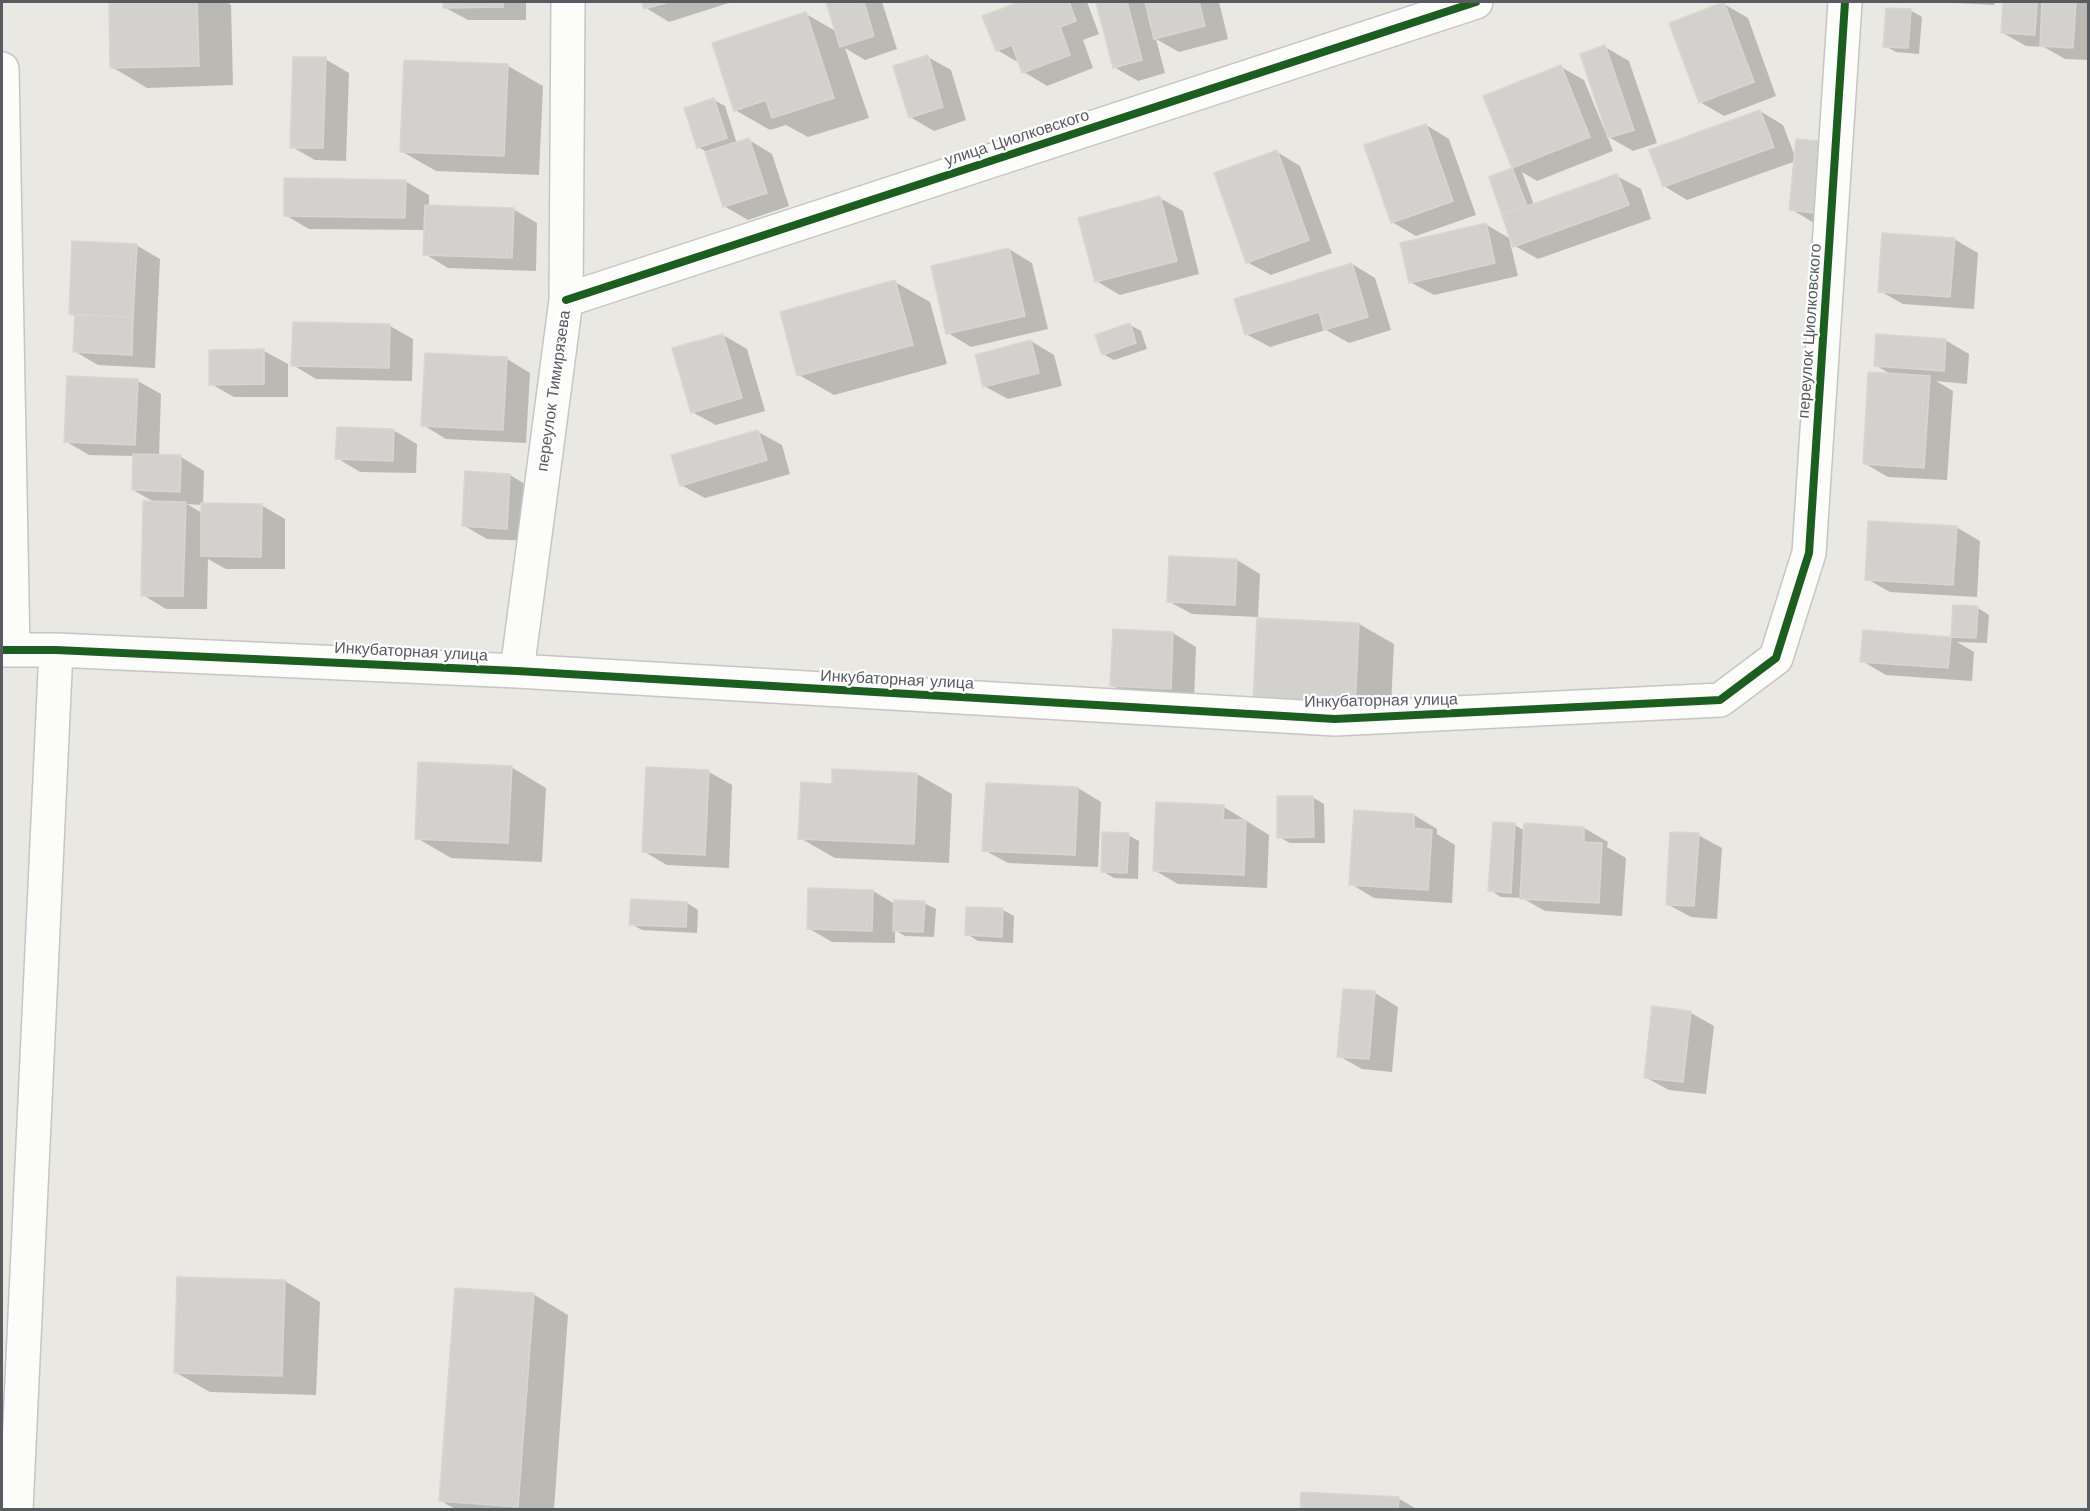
<!DOCTYPE html>
<html>
<head>
<meta charset="utf-8">
<style>
	body { margin:0 }
	#map { position:relative; width:2090px; height:1511px; overflow:hidden; background:#e9e8e2; font-family:"Work Sans",sans-serif }
	canvas { display:block }
	.frame { position:absolute; inset:0; border:3px solid #585c61; pointer-events:none }
</style>
</head>
<body>
<div id="map">
<canvas width="2090" height="1511"></canvas>
<div class="frame"></div>
</div>
<script>
const ctx = document.querySelector('canvas').getContext('2d');
ctx.lineJoin = 'round';
function fillPath(path, color) {
  ctx.fillStyle = color;
  ctx.fill(path, 'evenodd');
}
function toPath(rows) {
  const path = new Path2D();
  for (const r of rows) {
    path.moveTo(r[0], r[1]);
    for (let i = 2; i < r.length; i += 2) path.lineTo(r[i], r[i + 1]);
  }
  return path;
}
function strokePath(path, color, width, dash) {
  ctx.strokeStyle = color;
  ctx.lineWidth = width;
  ctx.lineCap = dash ? 'butt' : 'round';
  ctx.setLineDash(dash || []);
  ctx.stroke(path);
}
function drawText(font, color, halo, rows, align = 'center') {
  ctx.font = font + ' "Work Sans",sans-serif';
  ctx.lineWidth = 4.5;
  ctx.setLineDash([]);
  ctx.textBaseline = 'middle';
  ctx.strokeStyle = halo;
  ctx.fillStyle = color;
  for (const [text, x, y, turn = 0] of rows) {
    ctx.save();
    ctx.translate(x, y);
    ctx.rotate((+turn || 0) * Math.PI / 180);
    ctx.textAlign = isNaN(turn) ? turn : align;
    if (halo) ctx.strokeText(text, 0, 0);
    ctx.fillText(text, 0, 0);
    ctx.restore();
  }
}
const shadow = toPath([
	[110,2,226,2,231,5,233,85,147,88,112,67],
	[444,2,526,2,526,20,468,20,444,7],
	[643,2,732,2,669,22,646,8],
	[828,2,882,2,897,49,865,60,845,48,869,118,808,137,786,125,770,130,735,110,806,14,837,32],
	[1024,2,1087,2,1099,34,1083,40,1093,68,1047,86,1024,72,1021,64,997,50,984,16],
	[1097,2,1219,2,1228,39,1179,52,1156,39,1165,73,1138,81,1114,67],
	[1938,2,1995,2,1994,5],
	[2005,2,2088,2,2088,60,2065,59,2044,47,2026,46,2003,33],
	[1724,4,1748,18,1776,96,1724,116,1700,102],
	[1910,10,1922,17,1919,54,1896,52,1885,46],
	[1605,47,1629,61,1657,143,1633,151,1607,136,1613,151,1537,181,1522,172,1534,205,1617,176,1641,189,1651,219,1538,259,1515,246,1491,178,1514,169,1485,97,1561,67,1584,80,1604,129,1606,128],
	[928,57,951,70,966,120,934,131,910,117],
	[325,59,349,73,346,161,315,160,292,147],
	[508,66,543,86,539,175,436,171,401,151],
	[714,100,725,106,737,144,749,140,772,154,789,206,748,220,724,206,707,152,698,147],
	[1760,111,1783,125,1796,159,1821,142,1814,223,1791,209,1796,161,1687,200,1664,186],
	[1426,125,1449,139,1476,215,1416,236,1392,222],
	[1277,152,1300,166,1332,253,1271,275,1247,262],
	[405,181,429,195,429,206,513,209,537,223,536,271,448,268,425,254,426,230,309,229,285,215],
	[1160,198,1183,211,1199,274,1120,295,1096,281],
	[1485,224,1509,238,1518,276,1434,295,1410,282],
	[1954,239,1978,253,1974,309,1903,304,1880,291],
	[136,245,160,259,155,368,98,365,74,351,76,317,70,313],
	[1009,249,1032,263,1048,329,971,347,948,333],
	[1352,264,1375,278,1391,330,1349,343,1326,330,1270,347,1246,334],
	[895,282,930,302,947,364,834,395,799,375],
	[1130,325,1141,331,1147,349,1114,360,1103,354],
	[390,326,413,339,412,381,316,379,293,365],
	[723,335,747,349,765,411,716,425,692,412],
	[1945,340,1969,354,1967,384,1936,381,1953,391,1947,480,1888,477,1864,463,1892,375,1875,365],
	[1031,341,1054,355,1062,386,1008,399,984,386],
	[210,351,264,351,288,364,288,397,234,397,211,384],
	[507,359,530,373,526,443,446,439,423,425],
	[138,381,161,394,159,456,181,457,204,471,203,505,261,505,285,519,285,569,226,569,208,559,207,609,166,609,143,595,156,503,133,490,135,456,89,455,65,441],
	[187,504,202,505,202,513],
	[393,430,417,444,416,473,360,472,337,458],
	[758,432,782,445,790,474,705,498,681,485],
	[510,475,533,489,531,541,487,539,463,525],
	[1956,527,1980,541,1977,597,1890,592,1867,579],
	[1237,560,1260,574,1258,617,1192,614,1168,601],
	[1954,606,1978,608,1989,615,1987,643,1957,642,1974,652,1972,681,1886,675,1862,661,1864,632,1952,638],
	[1359,624,1394,644,1390,727,1290,722],
	[1173,633,1196,647,1194,702,1135,699,1112,685],
	[511,767,546,788,542,862,451,858,417,838],
	[709,772,732,785,729,868,667,865,643,851],
	[917,774,952,794,949,863,835,858,800,838,833,785],
	[1078,788,1101,802,1098,867,1008,863,984,850],
	[1312,797,1324,804,1325,843,1290,843,1279,837],
	[1224,807,1269,835,1267,888,1178,884,1154,870],
	[1414,815,1437,829,1437,834,1455,845,1452,903,1374,898,1351,884],
	[1515,825,1525,831,1584,828,1608,842,1607,847,1626,858,1622,916,1545,911,1522,898,1501,897,1490,890],
	[1128,835,1139,841,1138,879,1114,878,1102,871],
	[1698,835,1722,848,1717,919,1691,917,1667,904],
	[873,891,895,904,924,903,936,909,934,937,905,936,895,930,895,943,832,942,808,928],
	[687,903,698,910,697,933,642,930,631,924],
	[1003,910,1014,916,1013,943,978,941,967,934],
	[1375,993,1398,1007,1392,1072,1362,1069,1339,1056],
	[1691,1013,1714,1026,1706,1094,1669,1090,1645,1077],
	[285,1281,320,1302,316,1395,210,1392,175,1372],
	[533,1294,568,1315,554,1510,457,1510,441,1501],
	[1398,1498,1418,1510,1301,1510]
]);
const building = toPath([
	[109,2,197,2,199,66,110,68,109,2],
	[443,2,503,2,503,7,443,8,443,2],
	[642,2,669,2,644,9,642,2],
	[826,2,864,2,874,36,840,47,826,2],
	[1020,2,1069,2,1076,21,1060,27,1070,55,1022,73,1012,45,996,51,982,16,1020,2],
	[1096,2,1127,2,1142,60,1113,68,1096,2],
	[1145,2,1199,2,1205,26,1154,39,1145,2],
	[1724,2,1754,82,1699,103,1669,23,1724,2],
	[2003,2,2037,2,2035,35,2001,33,2003,2],
	[2042,2,2076,2,2073,48,2040,46,2042,2],
	[1886,8,1911,9,1908,48,1883,47,1886,8],
	[806,12,834,98,772,118,766,100,734,111,712,43,806,12],
	[1605,45,1634,130,1608,138,1580,54,1605,45],
	[928,55,943,107,909,118,893,66,928,55],
	[293,57,326,57,323,148,290,148,293,57],
	[404,60,508,64,504,156,400,152,404,60],
	[1561,65,1590,137,1512,168,1483,96,1561,65],
	[714,98,727,138,697,148,684,108,714,98],
	[1760,110,1774,147,1663,187,1649,150,1760,110],
	[1426,124,1453,201,1391,223,1364,145,1426,124],
	[749,138,767,193,723,207,705,152,749,138],
	[1796,139,1821,141,1814,213,1789,210,1796,139],
	[1277,150,1309,240,1246,263,1214,173,1277,150],
	[1512,168,1527,206,1502,215,1489,177,1512,168],
	[1617,174,1629,205,1513,247,1502,215,1617,174],
	[284,178,406,180,405,218,284,216,284,178],
	[1160,196,1177,261,1095,282,1078,218,1160,196],
	[425,205,514,208,512,258,423,255,425,205],
	[1486,223,1495,263,1409,283,1400,243,1486,223],
	[1882,233,1955,238,1950,297,1878,292,1882,233],
	[72,241,137,244,133,317,69,314,72,241],
	[1009,248,1025,316,946,334,931,266,1009,248],
	[1352,263,1368,317,1324,330,1319,312,1245,335,1234,299,1352,263],
	[895,280,913,345,797,376,780,312,895,280],
	[75,315,133,317,132,355,73,352,75,315],
	[293,322,390,324,389,368,291,366,293,322],
	[1130,323,1136,343,1102,355,1095,335,1130,323],
	[723,334,742,398,691,413,672,348,723,334],
	[1876,334,1946,339,1944,371,1874,366,1876,334],
	[1031,340,1039,373,983,387,975,355,1031,340],
	[264,349,264,384,209,385,209,350,264,349],
	[425,353,507,357,503,430,421,426,425,353],
	[1868,372,1930,376,1924,468,1863,464,1868,372],
	[67,376,138,379,135,445,64,442,67,376],
	[337,427,394,429,393,461,335,459,337,427],
	[758,430,767,460,680,486,671,455,758,430],
	[133,454,181,455,180,492,132,490,133,454],
	[465,471,510,474,507,529,462,526,465,471],
	[143,501,186,502,183,596,141,596,143,501],
	[201,503,262,504,261,557,201,556,201,503],
	[1868,521,1957,526,1953,585,1865,580,1868,521],
	[1169,556,1237,559,1235,605,1167,602,1169,556],
	[1953,605,1978,606,1976,638,1951,637,1953,605],
	[1257,618,1359,623,1355,708,1253,703,1257,618],
	[1113,629,1173,632,1171,689,1110,686,1113,629],
	[1863,630,1951,637,1948,668,1860,662,1863,630],
	[418,762,512,766,508,843,415,839,418,762],
	[646,767,709,770,705,855,642,852,646,767],
	[832,769,917,773,914,844,798,839,801,782,832,784,832,769],
	[986,783,1078,787,1075,855,982,851,986,783],
	[1277,796,1313,796,1314,837,1277,838,1277,796],
	[1156,802,1224,805,1223,820,1246,820,1244,875,1153,871,1156,802],
	[1354,810,1414,814,1414,828,1432,830,1428,890,1349,885,1354,810],
	[1493,822,1515,823,1511,893,1488,891,1493,822],
	[1524,823,1584,827,1584,842,1602,843,1599,903,1520,899,1524,823],
	[1102,832,1129,833,1127,873,1101,872,1102,832],
	[1670,832,1699,833,1694,906,1666,905,1670,832],
	[808,888,873,890,872,931,807,929,808,888],
	[631,899,687,902,686,927,629,925,631,899],
	[894,900,925,901,923,932,893,931,894,900],
	[966,907,1003,908,1002,937,965,935,966,907],
	[1343,989,1375,991,1369,1059,1337,1057,1343,989],
	[1652,1006,1691,1011,1683,1082,1644,1078,1652,1006],
	[177,1277,285,1280,282,1376,174,1373,177,1277],
	[455,1288,534,1293,518,1507,439,1501,455,1288],
	[1301,1492,1399,1497,1398,1510,1300,1510,1301,1492]
]);
const minor = toPath([
	[2,69,13,650],
	[566,300,1476,2],
	[2,650,56,650,517,671,1335,719,1720,700,1776,658,1809,553,1845,2],
	[517,671,566,300,568,2],
	[16,1510,56,650]
]);
const cycleway = toPath([
	[566,300,1476,2],
	[2,650,56,650,517,671,1335,719,1720,700,1776,658,1809,553,1845,2]
]);
const streetNames = [
	["улица Циолковского",1017,138,-18],
	["переулок Циолковского",1810,331,-86],
	["переулок Тимирязева",554,391,-82],
	["Инкубаторная улица",411,652,3],
	["Инкубаторная улица",897,680,3],
	["Инкубаторная улица",1381,701,-1]
];
fillPath(shadow, '#0003');
fillPath(building, '#d2d1cd');
strokePath(building, '#d8d6d1', 1.5);
strokePath(minor, '#c5c5c3', 36);
strokePath(minor, '#fcfcfb', 33);
strokePath(cycleway, '#1b5e20', 8);
drawText('16px', '#585c61', '#fff', streetNames);
</script>
</body>
</html>
